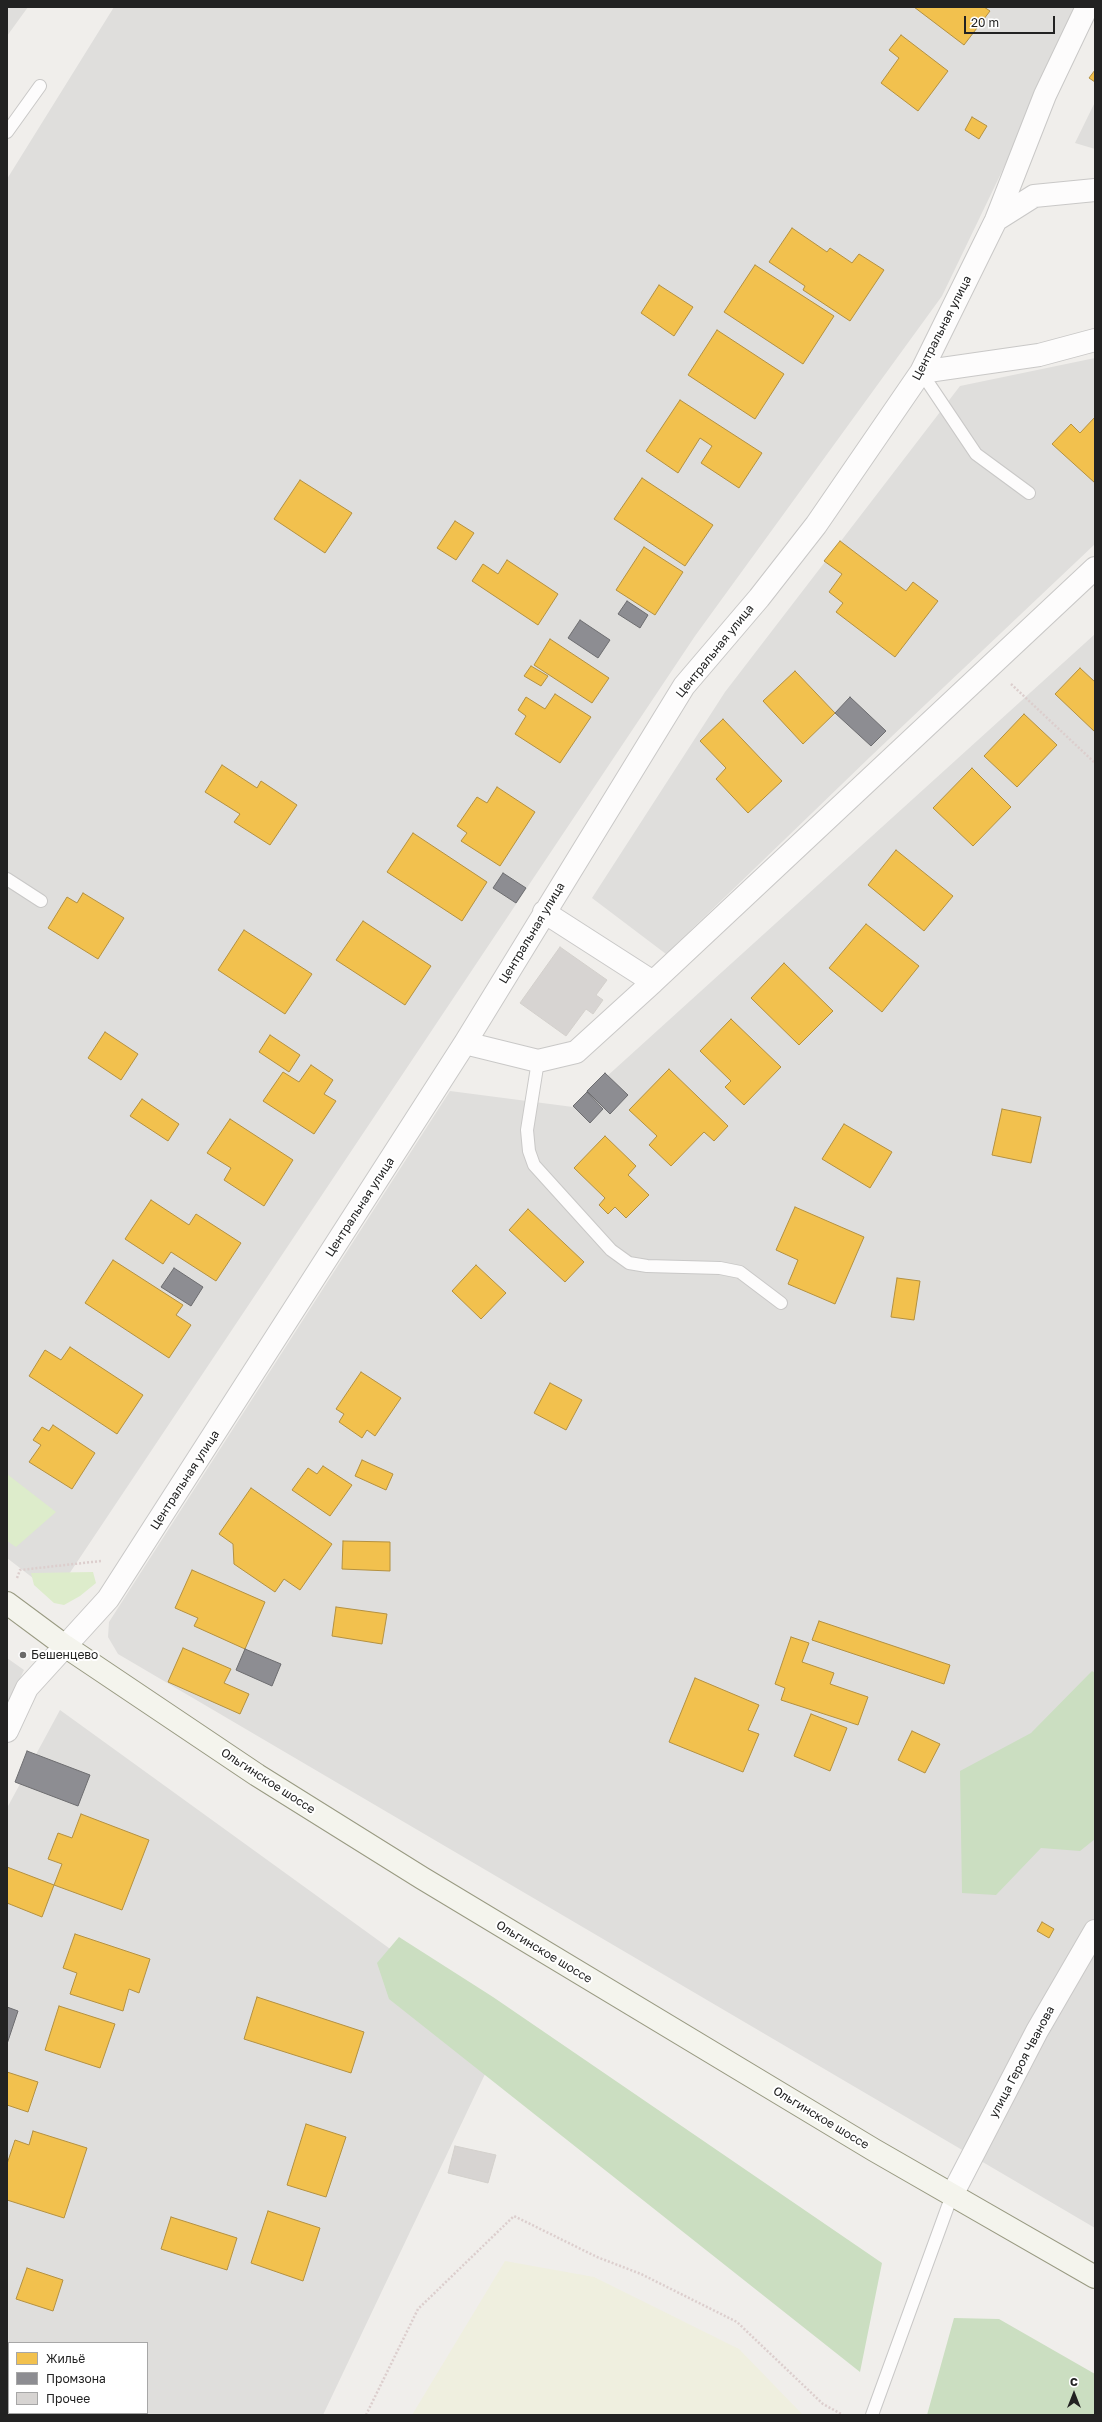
<!DOCTYPE html>
<html>
<head>
<meta charset="utf-8">
<style>
	body { margin:0 }
	#map { position:relative; width:1102px; height:2422px; overflow:hidden; background:#f0eeeb; font-family:"Golos Text",sans-serif }
	canvas { display:block }
	.frame { position:absolute; inset:0; border:8px solid #222; pointer-events:none }
	.legend { position:absolute; left:8px; top:2342px; width:140px; height:72px; box-sizing:border-box; background:#fff; border:1px solid #a7a7a7; margin:0; padding:5px 7px; list-style:none; font-size:12px; color:#222 }
	.legend li { display:flex; align-items:center; gap:8px; height:20px }
	.legend b { width:20px; border:1px solid #a7a7a7 }
	.north { position:absolute; left:1054px; top:2374px; width:40px; height:40px; -webkit-text-stroke:3px #fff; paint-order:stroke; rotate:0deg; font-size:11px; font-weight:700; line-height:16px; text-align:center; color:#222 }
	.north::after { content:''; display:block; margin:auto; width:14px; height:18px; background:#222; clip-path:polygon(50% 0,100% 100%,50% 72%,0 100%) }
	.scale { position:absolute; left:964px; top:16px; width:91px; height:18px; box-sizing:border-box; border:2px solid #222; border-top:0; padding-left:5px; font-size:12px; line-height:14px; white-space:nowrap; color:#222; -webkit-text-stroke:3px #fff; paint-order:stroke }
</style>
</head>
<body>
<div id="map">
<canvas width="1102" height="2422"></canvas>
<div class="frame"></div>
<ul class="legend">
<li><b style="height:11px;background:#f2c14e"></b>Жильё</li>
<li><b style="height:11px;background:#8d8d92"></b>Промзона</li>
<li><b style="height:11px;background:#d7d4d2"></b>Прочее</li>
</ul>
<div class="north">С</div>
<div class="scale">20 m</div>
</div>
<script>
const ctx = document.querySelector('canvas').getContext('2d');
ctx.lineJoin = 'round';
function fillPath(path, color) {
  ctx.fillStyle = color;
  ctx.fill(path, 'evenodd');
}
function toPath(rows) {
  const path = new Path2D();
  for (const r of rows) {
    path.moveTo(r[0], r[1]);
    for (let i = 2; i < r.length; i += 2) path.lineTo(r[i], r[i + 1]);
  }
  return path;
}
function strokePath(path, color, width, dash) {
  ctx.strokeStyle = color;
  ctx.lineWidth = width;
  ctx.lineCap = dash ? 'butt' : 'round';
  ctx.setLineDash(dash || []);
  ctx.stroke(path);
}
function drawText(font, color, halo, rows, align = 'center') {
  ctx.font = font + ' "Golos Text",sans-serif';
  ctx.lineWidth = 4;
  ctx.setLineDash([]);
  ctx.textBaseline = 'middle';
  ctx.strokeStyle = halo;
  ctx.fillStyle = color;
  for (const [text, x, y, turn = 0] of rows) {
    ctx.save();
    ctx.translate(x, y);
    ctx.rotate((+turn || 0) * Math.PI / 180);
    ctx.textAlign = isNaN(turn) ? turn : align;
    if (halo) ctx.strokeText(text, 0, 0);
    ctx.fillText(text, 0, 0);
    ctx.restore();
  }
}
const residential = toPath([
	[7,7,28,7,7,36],
	[114,7,1081,7,942,296,695,636,55,1595,7,1558,7,179],
	[1095,102,1095,149,1075,143],
	[1095,358,1095,544,870,757,666,954,592,898,725,692,960,386],
	[1095,634,1095,2228,118,1654,108,1637,109,1622,450,1091,573,1107],
	[7,1658,24,1670,7,1706],
	[60,1710,505,2032,323,2415,7,2415,7,1808],
	[9,2343,147,2343,147,2413,9,2413]
]);
const farmland = toPath([
	[505,2261,594,2277,739,2349,803,2415,412,2415]
]);
const grass = toPath([
	[7,1474,56,1512,16,1547,7,1541],
	[93,1572,96,1583,80,1596,64,1605,54,1603,34,1585,31,1573]
]);
const forest = toPath([
	[1092,1671,1095,1673,1095,1839,1080,1851,1041,1848,996,1895,962,1893,960,1771,1031,1733],
	[399,1937,493,1997,882,2263,860,2372,389,1999,377,1963],
	[954,2318,999,2319,1095,2374,1095,2415,927,2415]
]);
const homes = toPath([
	[914,7,984,7,990,11,964,45,914,7],
	[901,35,948,71,918,111,881,83,899,58,889,50,901,35],
	[1095,70,1095,82,1089,78,1095,70],
	[972,117,987,126,979,139,965,130,972,117],
	[792,228,827,252,830,248,852,263,859,254,884,270,850,321,803,290,805,286,769,262,792,228],
	[755,265,834,316,803,364,724,312,755,265],
	[659,285,693,307,674,336,641,313,659,285],
	[717,330,784,374,755,419,688,375,717,330],
	[680,400,762,453,739,488,701,463,712,446,700,438,678,473,646,451,680,400],
	[1095,417,1095,483,1052,444,1071,424,1080,433,1095,417],
	[642,478,713,525,685,566,614,519,642,478],
	[300,480,352,513,325,553,274,519,300,480],
	[455,521,474,533,456,560,437,548,455,521],
	[840,541,906,591,913,582,938,601,895,657,836,612,843,603,829,592,842,574,824,561,840,541],
	[644,547,683,572,655,615,616,590,644,547],
	[507,560,558,594,538,625,472,581,483,564,498,574,507,560],
	[550,639,609,678,592,703,534,665,550,639],
	[531,666,548,676,541,686,524,676,531,666],
	[1080,668,1095,682,1095,732,1055,694,1080,668],
	[795,671,835,713,803,744,763,701,795,671],
	[555,694,591,717,560,763,515,734,526,716,518,710,526,697,545,709,555,694],
	[1024,714,1057,745,1017,787,984,756,1024,714],
	[723,719,782,781,748,813,716,779,726,768,700,741,723,719],
	[222,765,257,788,261,781,297,805,270,845,234,822,240,814,205,792,222,765],
	[972,768,1011,807,973,846,933,808,972,768],
	[497,787,535,812,500,866,461,841,467,833,457,826,477,797,487,803,497,787],
	[413,833,487,882,462,921,387,872,413,833],
	[896,850,953,896,924,931,868,885,896,850],
	[83,893,124,918,98,959,48,928,67,897,77,903,83,893],
	[363,921,431,966,405,1005,336,960,363,921],
	[866,924,919,966,882,1012,829,968,866,924],
	[244,930,312,974,285,1014,218,970,244,930],
	[784,963,833,1011,799,1045,751,998,784,963],
	[731,1019,781,1067,744,1105,725,1087,731,1081,700,1051,731,1019],
	[105,1032,138,1054,121,1080,88,1058,105,1032],
	[270,1035,300,1055,289,1072,259,1052,270,1035],
	[311,1065,333,1080,324,1094,336,1101,314,1134,263,1101,283,1072,299,1082,311,1065],
	[669,1069,728,1126,714,1141,704,1132,671,1166,649,1145,657,1136,629,1110,669,1069],
	[142,1099,179,1124,168,1141,130,1116,142,1099],
	[1002,1109,1041,1117,1031,1163,992,1155,1002,1109],
	[230,1119,293,1160,264,1206,224,1180,231,1168,207,1153,230,1119],
	[844,1124,892,1152,870,1188,822,1159,844,1124],
	[605,1136,636,1166,628,1175,649,1195,626,1218,615,1207,608,1214,599,1205,605,1198,574,1168,605,1136],
	[151,1200,189,1225,196,1214,241,1243,216,1281,171,1252,163,1264,125,1239,151,1200],
	[795,1207,864,1237,835,1304,788,1284,798,1260,776,1250,795,1207],
	[528,1209,584,1262,565,1282,509,1230,528,1209],
	[113,1260,183,1305,176,1315,191,1325,169,1358,85,1303,113,1260],
	[476,1265,506,1293,481,1319,452,1291,476,1265],
	[897,1278,920,1281,914,1320,891,1317,897,1278],
	[70,1347,143,1395,117,1434,29,1376,45,1350,61,1360,70,1347],
	[361,1372,401,1398,375,1436,367,1430,362,1438,339,1422,344,1414,336,1409,361,1372],
	[550,1383,582,1400,566,1430,534,1413,550,1383],
	[53,1425,95,1453,72,1489,29,1462,41,1445,33,1440,42,1427,49,1431,53,1425],
	[362,1460,393,1474,386,1490,355,1476,362,1460],
	[323,1466,352,1485,330,1516,292,1490,308,1468,317,1474,323,1466],
	[251,1488,332,1544,300,1590,284,1579,275,1592,234,1564,233,1544,219,1534,251,1488],
	[343,1541,390,1542,390,1571,342,1569,343,1541],
	[192,1570,265,1602,245,1649,194,1626,198,1618,175,1608,192,1570],
	[336,1607,387,1614,382,1644,332,1636,336,1607],
	[819,1621,950,1665,944,1684,812,1640,819,1621],
	[791,1637,809,1643,802,1662,834,1673,830,1684,868,1697,858,1725,781,1700,785,1688,775,1684,791,1637],
	[183,1648,231,1669,224,1683,249,1694,240,1714,168,1682,183,1648],
	[695,1678,759,1705,748,1730,759,1734,743,1772,669,1742,695,1678],
	[811,1714,847,1728,830,1771,794,1756,811,1714],
	[912,1731,940,1744,925,1773,898,1760,912,1731],
	[81,1814,149,1840,122,1910,54,1885,62,1864,48,1859,58,1833,72,1838,81,1814],
	[7,1867,54,1885,42,1917,7,1903,7,1867],
	[1042,1922,1054,1929,1049,1938,1037,1931,1042,1922],
	[75,1934,150,1959,139,1993,129,1989,123,2011,70,1994,77,1973,63,1968,75,1934],
	[257,1997,364,2032,351,2073,244,2039,257,1997],
	[59,2006,115,2024,100,2068,45,2050,59,2006],
	[7,2072,38,2082,28,2112,7,2105,7,2072],
	[306,2124,346,2137,326,2197,287,2185,306,2124],
	[33,2131,87,2148,64,2218,7,2200,7,2164,15,2140,29,2145,33,2131],
	[268,2211,320,2228,303,2281,251,2263,268,2211],
	[171,2217,237,2238,227,2270,161,2249,171,2217],
	[27,2268,63,2280,53,2311,16,2299,27,2268]
]);
const industry = toPath([
	[627,601,648,615,640,628,618,614,627,601],
	[580,620,610,640,598,658,568,638,580,620],
	[850,697,886,731,871,746,835,713,850,697],
	[503,873,526,888,516,903,493,888,503,873],
	[605,1073,628,1095,610,1114,587,1091,605,1073],
	[587,1092,603,1109,590,1123,573,1106,587,1092],
	[174,1268,203,1287,191,1306,161,1287,174,1268],
	[245,1649,281,1664,272,1686,236,1670,245,1649],
	[27,1751,90,1775,78,1806,15,1782,27,1751],
	[7,2007,18,2011,7,2044,7,2007]
]);
const building = toPath([
	[560,947,607,980,596,995,603,1000,593,1014,586,1009,566,1036,520,1003,560,947],
	[455,2146,496,2155,488,2183,448,2173,455,2146]
]);
const path = toPath([
	[1011,684,1095,763],
	[17,1578,20,1570,101,1561],
	[366,2415,418,2309,514,2216,597,2257,641,2274,737,2322,823,2404,843,2415]
]);
const service = toPath([
	[7,132,40,86],
	[921,372,976,454,1029,493],
	[7,879,41,901],
	[538,1061,527,1130,529,1151,534,1165,611,1250,629,1263,647,1266,720,1268,740,1272,781,1303],
	[872,2415,952,2195]
]);
const minor = toPath([
	[996,220,1034,196,1095,190],
	[921,372,1039,355,1095,340],
	[544,912,653,982,1095,568],
	[465,1043,538,1061,576,1052,653,982],
	[7,1731,27,1688,108,1599,465,1043,684,686,759,598,816,525,921,372,996,220,1045,95,1087,7],
	[952,2195,1037,2031,1095,1931]
]);
const secondary = toPath([
	[7,1603,65,1646,257,1775,422,1878,874,2150,1095,2277]
]);
const markers = [
	[23,1655,4,"#6a6968"]
];
const streetNames = [
	["Центральная улица",942,328,-63],
	["Центральная улица",715,651,-51],
	["Центральная улица",532,933,-59],
	["Центральная улица",360,1207,-57],
	["Центральная улица",185,1480,-57],
	["Ольгинское шоссе",268,1781,33],
	["Ольгинское шоссе",544,1952,31],
	["улица Героя Чванова",1022,2062,-62],
	["Ольгинское шоссе",821,2118,31]
];
const poiNames = [
	["Бешенцево",31,1655]
];
fillPath(residential, '#dfdedc');
fillPath(farmland, '#efefdf');
fillPath(grass, '#ddeccb');
fillPath(forest, '#cbdec1');
fillPath(homes, '#f2c14e');
strokePath(homes, '#b49141', 1);
fillPath(industry, '#8d8d92');
strokePath(industry, '#6d6d70', 1);
fillPath(building, '#d7d4d2');
strokePath(building, '#d3d0cc', 1);
strokePath(service, '#c9c8c7', 14);
strokePath(minor, '#c9c8c7', 24);
strokePath(secondary, '#999a82', 24);
strokePath(path, '#dccecd', 2.5, [2, 2]);
strokePath(service, '#fdfcfc', 12);
strokePath(minor, '#fdfcfc', 22);
strokePath(secondary, '#f4f4ed', 22);
for (const [x, y, r, color] of markers) {
  const dot = new Path2D();
  dot.arc(x, y, r, 0, 2 * Math.PI);
  ctx.fillStyle = color;
  ctx.fill(dot);
  strokePath(dot, '#fff', 1.5);
}
drawText('12px', '#222', '#fff', streetNames);
drawText('12px', '#222', '#fff', poiNames, 'left');
</script>
</body>
</html>
